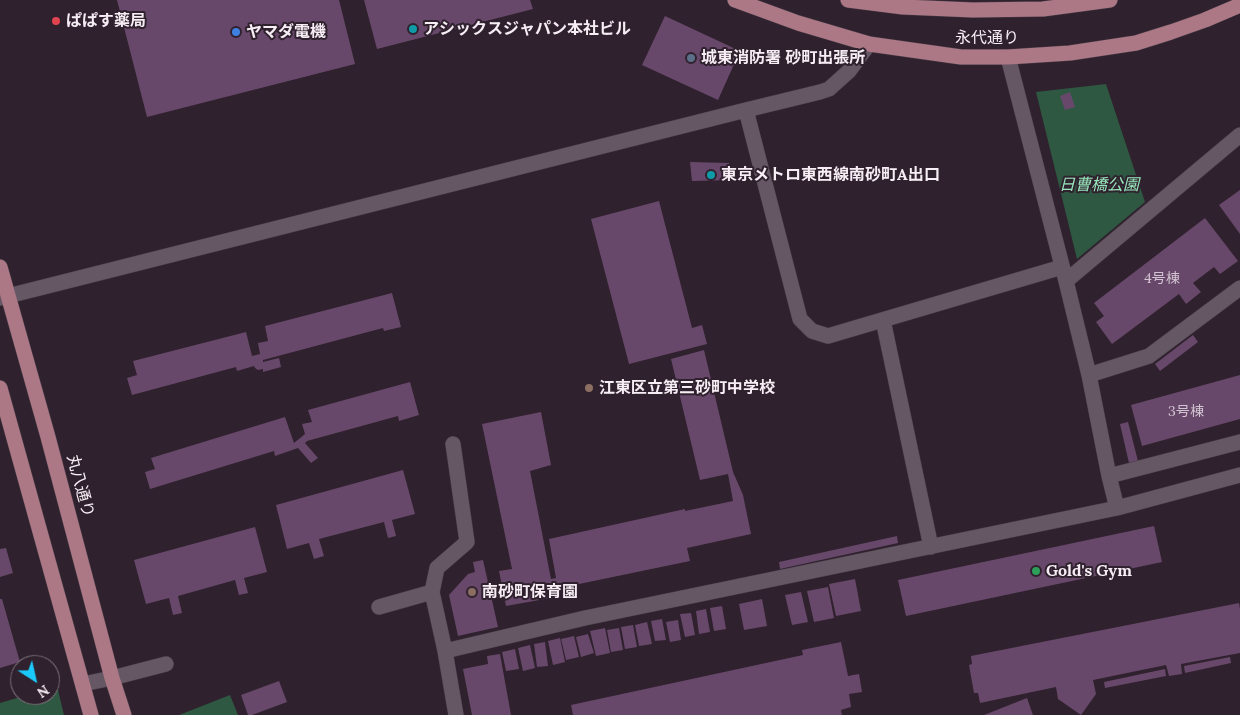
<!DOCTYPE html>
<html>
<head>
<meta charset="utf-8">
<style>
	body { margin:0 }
	#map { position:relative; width:1240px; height:715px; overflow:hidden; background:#2f212d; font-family:Lora,serif }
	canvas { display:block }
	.north { position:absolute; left:10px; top:655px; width:50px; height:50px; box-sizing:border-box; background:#2f212d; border:1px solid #7f737d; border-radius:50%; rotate:145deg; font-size:14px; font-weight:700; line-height:20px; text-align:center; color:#f6edf5 }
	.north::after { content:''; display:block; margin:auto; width:18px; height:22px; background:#1bcafc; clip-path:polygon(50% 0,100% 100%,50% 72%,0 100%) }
</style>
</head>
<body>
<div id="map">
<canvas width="1240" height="715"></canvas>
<div class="north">N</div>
</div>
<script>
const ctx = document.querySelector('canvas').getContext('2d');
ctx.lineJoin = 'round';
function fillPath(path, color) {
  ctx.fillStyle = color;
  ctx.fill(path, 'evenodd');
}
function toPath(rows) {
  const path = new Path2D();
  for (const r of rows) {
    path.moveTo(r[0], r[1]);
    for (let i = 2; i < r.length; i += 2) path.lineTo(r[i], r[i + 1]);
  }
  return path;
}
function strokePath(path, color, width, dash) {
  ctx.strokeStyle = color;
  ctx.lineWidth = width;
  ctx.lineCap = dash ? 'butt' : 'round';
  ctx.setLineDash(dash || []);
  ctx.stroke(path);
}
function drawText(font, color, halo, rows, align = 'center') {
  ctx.font = font + ' Lora,"Noto Sans JP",serif';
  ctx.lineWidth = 4;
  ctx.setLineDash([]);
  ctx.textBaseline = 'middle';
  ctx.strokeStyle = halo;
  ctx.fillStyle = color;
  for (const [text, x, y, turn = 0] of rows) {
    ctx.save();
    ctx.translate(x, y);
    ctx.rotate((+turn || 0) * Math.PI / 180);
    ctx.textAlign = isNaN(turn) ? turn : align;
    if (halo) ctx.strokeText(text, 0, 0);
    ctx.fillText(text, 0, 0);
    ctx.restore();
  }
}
const green = toPath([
	[1106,84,1145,202,1077,259,1036,92],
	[57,686,64,715,0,715,0,703,27,695,50,695,50,688],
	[230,695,238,715,179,715]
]);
const building = toPath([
	[117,0,339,0,355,64,147,117],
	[364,0,530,0,533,9,377,49],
	[665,16,740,51,718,100,642,65],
	[1070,92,1075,107,1065,110,1060,96],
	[690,162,729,163,731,180,692,181],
	[1240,190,1240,234,1219,205],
	[659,201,692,328,702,325,707,344,629,364,591,219],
	[1205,218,1238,261,1220,274,1214,267,1193,283,1201,292,1186,304,1179,294,1112,344,1096,322,1104,316,1094,303],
	[392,293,401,327,384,331,383,328,263,360,263,362,279,358,281,367,263,372,263,369,258,370,255,368,254,366,237,371,236,367,132,395,127,378,137,375,133,361,246,332,252,356,260,354,258,343,268,341,265,326],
	[1193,335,1198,342,1160,371,1155,364],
	[704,350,733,472,743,495,751,534,687,548,690,561,555,589,556,597,506,606,499,571,512,569,482,424,541,412,551,465,530,471,551,579,556,578,549,539,685,509,685,511,733,501,728,474,700,480,671,359],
	[1240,375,1240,419,1142,446,1131,405],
	[410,382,419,415,399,421,398,416,307,441,305,443,318,458,311,463,298,448,275,456,274,451,150,489,145,472,155,469,151,458,285,417,294,443,305,434,302,424,312,422,308,410],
	[1128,422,1138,461,1129,463,1120,424],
	[403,470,415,514,392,520,396,536,388,538,384,522,319,539,324,556,314,559,309,543,287,549,276,505],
	[1154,526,1162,562,906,616,898,580],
	[255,527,267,572,244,578,248,593,239,595,235,580,178,596,182,613,173,615,169,598,146,604,134,560],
	[897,536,898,543,780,569,779,562],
	[6,548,13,573,0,577,0,549],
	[483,560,498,627,458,636,449,595,468,574,475,572,473,562],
	[855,579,861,611,836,616,829,584],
	[828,587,834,618,814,622,807,591],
	[801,592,808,622,792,625,785,595],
	[0,599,2,599,20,662,0,668],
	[762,599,767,626,744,630,739,604],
	[1239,603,1240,609,1240,653,1181,664,1182,674,1169,676,1166,665,1093,680,1096,694,1081,715,1058,699,1056,687,980,703,978,693,974,693,969,665,972,664,971,656],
	[722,606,726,629,714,631,710,608],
	[706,609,710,632,699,634,696,611],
	[691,613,695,635,685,637,680,614],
	[662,619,666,640,655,641,651,621],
	[678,620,681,640,670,642,666,622],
	[647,622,652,644,639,646,635,625],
	[633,625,637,647,625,649,621,627],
	[605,628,610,653,596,656,590,631],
	[619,628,623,650,611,652,607,630],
	[588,634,594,653,581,657,576,637],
	[574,636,579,657,566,660,561,639],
	[560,638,565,662,553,665,548,641],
	[545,642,548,666,537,667,534,644],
	[841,642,848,676,859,674,862,692,849,694,851,707,841,710,842,715,573,715,571,705,803,655,802,650],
	[530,645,535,668,523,671,518,648],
	[515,649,519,669,506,671,502,652],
	[500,654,511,715,472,715,463,669,488,664,487,656],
	[1230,657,1231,663,1185,673,1184,666],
	[1165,669,1166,676,1105,688,1104,682],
	[279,681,287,702,252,715,248,715,241,695],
	[1027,698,1033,715,984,715]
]);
const minor = toPath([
	[1008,57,1066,281,1089,375,1109,476,1117,508,1240,475],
	[746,110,800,319,812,331,828,336,1062,267],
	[1066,281,1240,135],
	[0,298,746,110,820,92,829,89,849,71,869,44],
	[883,320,931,547],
	[1089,375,1149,356,1240,288],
	[453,444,467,542,437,568,432,592,445,651,456,715],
	[1109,476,1240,442],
	[379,607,432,592],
	[445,651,585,618,1117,508],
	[83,684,112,678,166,664]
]);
const major = toPath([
	[735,0,798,23,869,44,961,57,1008,57,1070,53,1136,43,1171,32,1205,20,1240,5],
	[848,0,903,7,973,10,1043,9,1110,0],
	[0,267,48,437,112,678,124,715],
	[0,388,91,715]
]);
const markers = [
	[56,21,5,"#e0444e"],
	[413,29,5,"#0f9aa8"],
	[236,32,5,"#3f7fe0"],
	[691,58,5,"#5c6f8a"],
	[711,175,5,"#0f9aa8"],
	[589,388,5,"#8d6e63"],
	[1036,571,5,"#2e9e5b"],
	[472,592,5,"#8d6e63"]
];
const numberNames = [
	["4号棟",1162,279],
	["3号棟",1186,412]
];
const poiNames = [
	["ぱぱす薬局",66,21],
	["アシックスジャパン本社ビル",423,29],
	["ヤマダ電機",246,32],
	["城東消防署 砂町出張所",701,58],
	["東京メトロ東西線南砂町A出口",721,175],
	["江東区立第三砂町中学校",599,388],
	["Gold's Gym",1046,571],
	["南砂町保育園",482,592]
];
const streetNames = [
	["永代通り",987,38],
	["丸八通り",80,486,75]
];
const parkNames = [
	["日曹橋公園",1099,185]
];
fillPath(green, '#2e5842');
fillPath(building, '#68486a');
strokePath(minor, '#473c47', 16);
strokePath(major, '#473c47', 16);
strokePath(minor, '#665765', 15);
strokePath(major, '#ad7885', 15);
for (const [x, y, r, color] of markers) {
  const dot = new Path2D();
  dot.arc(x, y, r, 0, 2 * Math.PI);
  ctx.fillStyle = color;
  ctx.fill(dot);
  strokePath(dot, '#2f212d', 2);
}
drawText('14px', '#d2c4d2', null, numberNames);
drawText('bold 16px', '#f6edf5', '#2f212d', poiNames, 'left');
drawText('16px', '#f6edf5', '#2f212d', streetNames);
drawText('italic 16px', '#96e5bb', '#2f212d', parkNames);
</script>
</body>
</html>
